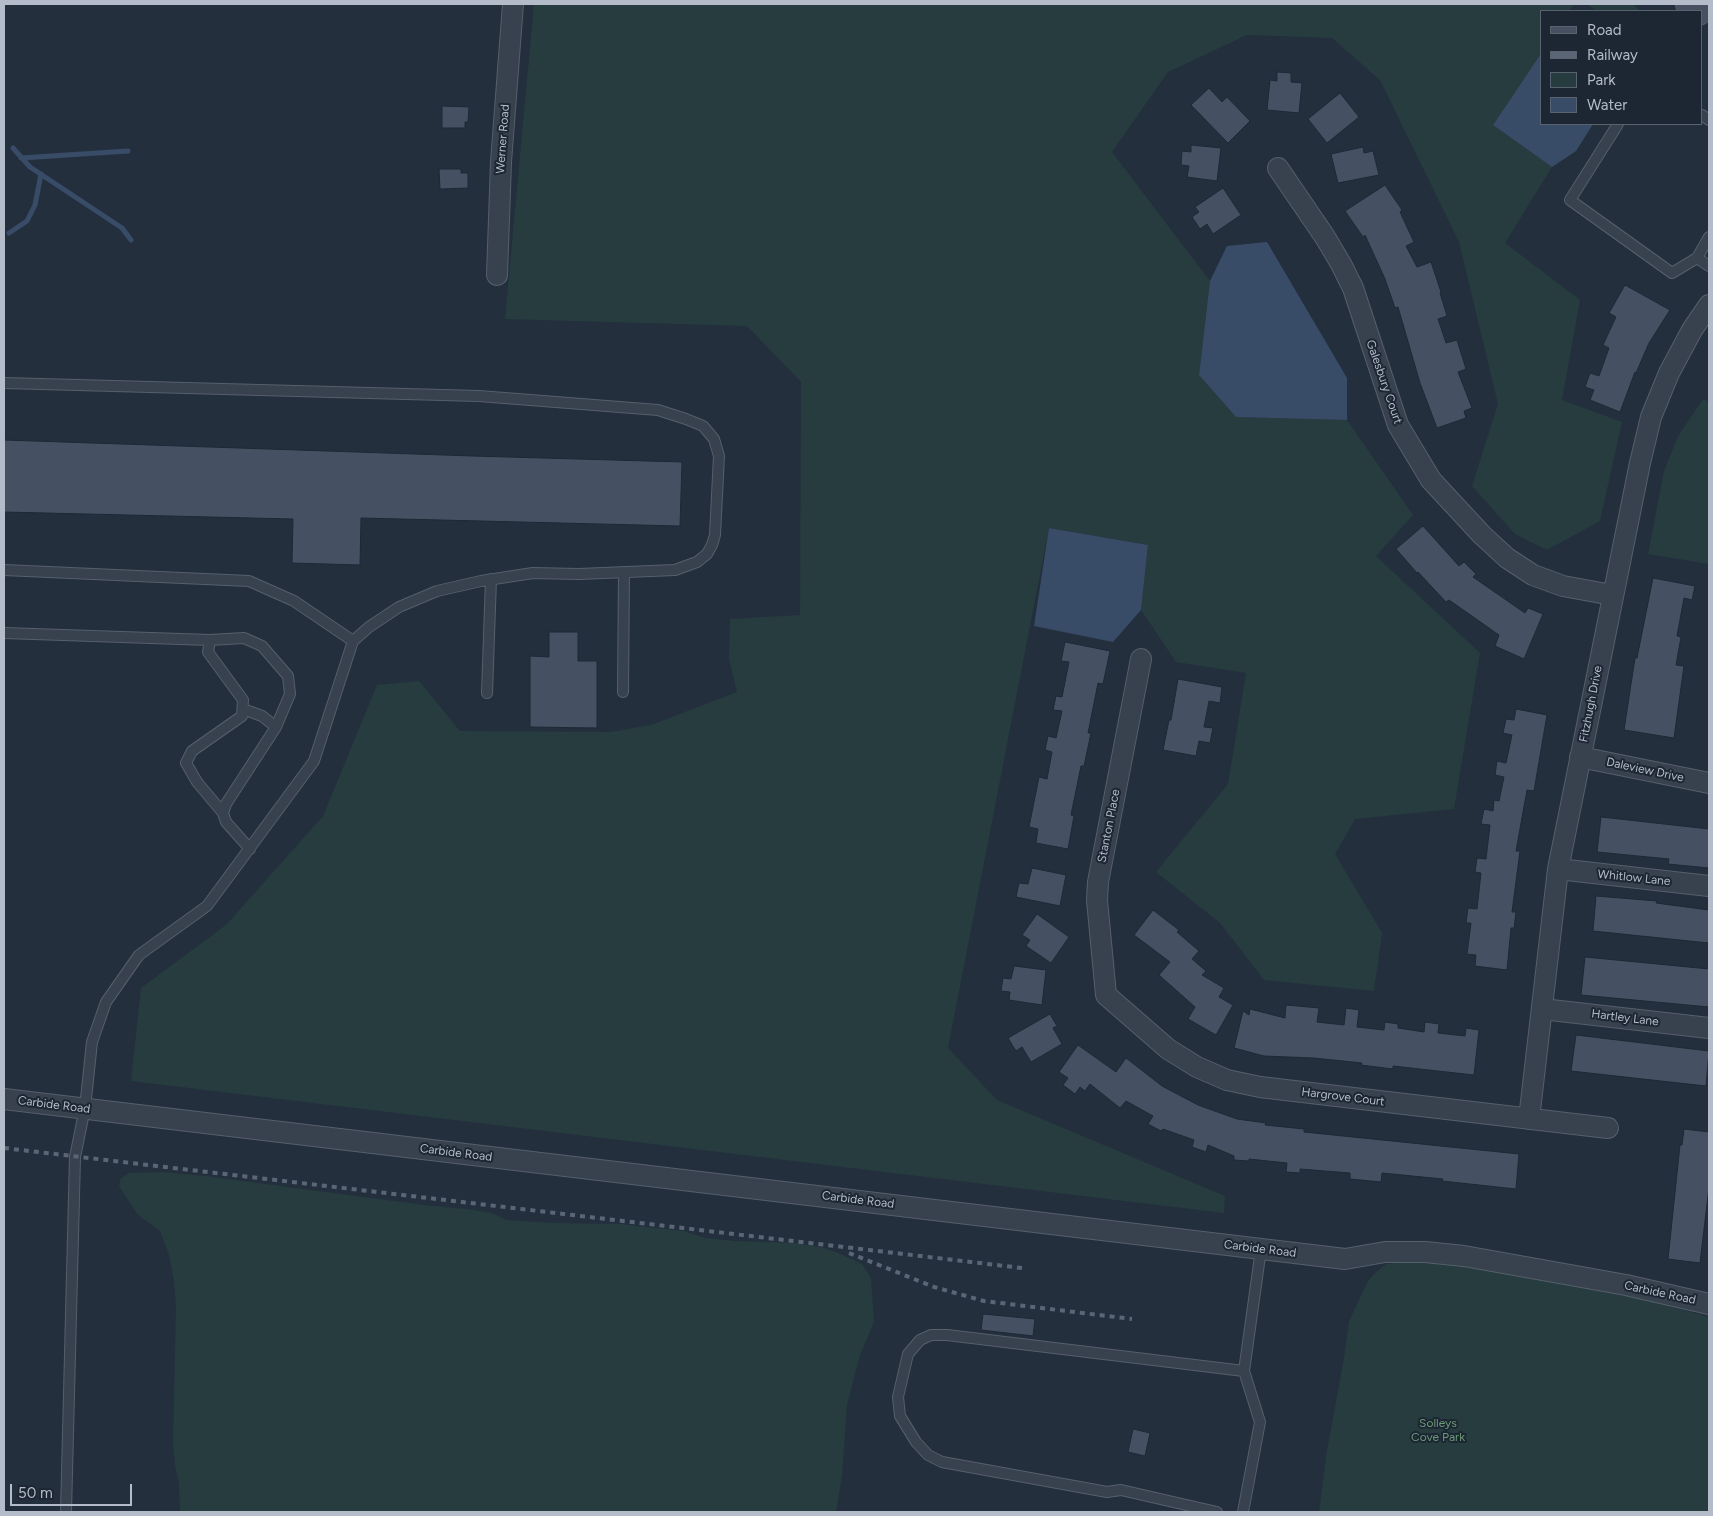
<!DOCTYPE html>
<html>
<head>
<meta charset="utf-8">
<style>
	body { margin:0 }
	#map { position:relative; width:1713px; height:1516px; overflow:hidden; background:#242f3e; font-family:Figtree,sans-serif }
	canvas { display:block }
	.frame { position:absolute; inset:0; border:5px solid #b4bcc9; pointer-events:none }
	.legend { position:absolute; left:1540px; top:10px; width:162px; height:115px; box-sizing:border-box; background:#1d2633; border:1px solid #59626f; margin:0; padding:6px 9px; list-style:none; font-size:15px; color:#b4bcc9 }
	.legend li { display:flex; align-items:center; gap:10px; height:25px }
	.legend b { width:25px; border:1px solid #59626f }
	.scale { position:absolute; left:10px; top:1484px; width:122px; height:22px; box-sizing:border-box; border:2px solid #b4bcc9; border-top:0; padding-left:6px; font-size:15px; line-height:18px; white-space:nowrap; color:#b4bcc9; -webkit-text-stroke:4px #1d2633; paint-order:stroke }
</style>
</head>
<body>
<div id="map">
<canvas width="1713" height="1516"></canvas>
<div class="frame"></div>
<ul class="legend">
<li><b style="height:6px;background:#465061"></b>Road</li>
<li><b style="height:6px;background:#5a6575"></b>Railway</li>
<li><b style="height:14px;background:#263c3f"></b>Park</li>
<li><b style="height:14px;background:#394c67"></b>Water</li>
</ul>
<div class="scale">50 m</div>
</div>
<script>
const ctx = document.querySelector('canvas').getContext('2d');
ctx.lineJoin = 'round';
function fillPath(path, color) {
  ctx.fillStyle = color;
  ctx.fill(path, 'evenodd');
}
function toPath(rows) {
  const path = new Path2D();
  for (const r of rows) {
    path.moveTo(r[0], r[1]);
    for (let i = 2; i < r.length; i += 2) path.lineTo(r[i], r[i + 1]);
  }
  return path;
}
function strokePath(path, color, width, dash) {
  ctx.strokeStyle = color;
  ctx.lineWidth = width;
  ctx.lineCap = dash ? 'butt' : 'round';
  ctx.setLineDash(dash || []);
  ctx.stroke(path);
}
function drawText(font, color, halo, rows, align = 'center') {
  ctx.font = font + ' Figtree,sans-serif';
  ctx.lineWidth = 4;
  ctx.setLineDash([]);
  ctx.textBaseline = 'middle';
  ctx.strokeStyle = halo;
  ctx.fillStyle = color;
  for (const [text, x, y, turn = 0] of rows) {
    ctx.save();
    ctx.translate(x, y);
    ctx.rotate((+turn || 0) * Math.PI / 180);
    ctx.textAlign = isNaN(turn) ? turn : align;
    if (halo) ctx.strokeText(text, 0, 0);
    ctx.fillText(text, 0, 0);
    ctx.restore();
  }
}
const green = toPath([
	[534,4,1574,4,1569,11,1542,11,1542,52,1493,125,1552,167,1505,243,1580,300,1562,400,1622,422,1600,521,1547,550,1515,534,1472,486,1498,404,1459,242,1380,80,1332,38,1247,35,1168,72,1112,152,1210,281,1199,375,1236,417,1347,420,1413,515,1376,556,1480,653,1454,809,1355,819,1335,854,1382,933,1374,991,1264,980,1220,923,1156,872,1228,784,1246,673,1176,662,1141,610,1148,545,1049,528,948,1048,997,1100,1225,1196,1224,1213,131,1081,141,988,226,925,323,816,377,685,419,681,460,731,610,732,651,725,737,692,729,659,730,619,800,615,801,382,747,326,505,319],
	[1586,4,1633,4,1640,11,1597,11],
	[1703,399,1709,402,1709,564,1648,554,1664,471,1678,436],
	[162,1172,205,1176,432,1206,467,1209,492,1213,506,1220,551,1223,620,1224,683,1231,706,1238,734,1241,794,1243,821,1247,838,1253,862,1264,871,1278,874,1322,860,1355,847,1405,842,1476,836,1512,180,1512,179,1483,175,1465,173,1444,176,1307,174,1281,169,1255,160,1231,138,1215,119,1186,121,1178,129,1173],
	[1419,1261,1462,1264,1644,1299,1709,1317,1709,1512,1319,1512,1326,1456,1344,1358,1349,1321,1368,1281,1374,1274,1386,1264]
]);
const water = toPath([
	[1542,52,1542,124,1593,124,1576,151,1552,167,1493,125],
	[1267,242,1347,378,1347,420,1236,417,1199,375,1210,281,1227,246],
	[1049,528,1148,545,1141,610,1113,642,1034,626]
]);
const stream = toPath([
	[13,148,30,167,122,228,131,240],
	[21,158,128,151],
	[9,233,27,221,35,205,41,174]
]);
const building = toPath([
	[1277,72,1291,73,1291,82,1302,83,1299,113,1267,110,1270,80,1277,81,1277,72],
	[1209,88,1222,102,1227,97,1250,121,1228,143,1191,105,1209,88],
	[1340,93,1359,117,1327,143,1308,119,1340,93],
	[442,106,469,107,468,122,465,122,465,128,442,128,442,106],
	[1191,145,1221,148,1217,181,1187,177,1189,166,1181,165,1182,151,1191,152,1191,145],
	[1363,147,1364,153,1373,151,1379,175,1338,183,1331,154,1363,147],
	[439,169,461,169,461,173,468,173,468,188,440,189,439,169],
	[1385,185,1402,210,1400,212,1414,242,1406,246,1417,267,1431,262,1441,292,1440,293,1447,316,1438,319,1446,343,1457,340,1466,369,1458,372,1472,408,1464,411,1466,418,1437,428,1420,383,1398,307,1395,308,1385,279,1365,235,1363,237,1345,211,1385,185],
	[1223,188,1241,215,1213,234,1207,224,1200,229,1192,217,1199,212,1195,207,1223,188],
	[1625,285,1670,310,1649,343,1636,373,1635,372,1620,412,1590,400,1594,390,1585,387,1590,373,1599,376,1609,348,1603,345,1616,317,1609,313,1625,285],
	[4,440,473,456,682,462,680,526,361,518,360,565,292,563,293,519,4,512,4,440],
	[1423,526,1459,566,1464,562,1476,574,1473,577,1525,613,1528,608,1543,614,1524,659,1495,646,1499,635,1449,600,1446,602,1418,572,1417,573,1396,549,1423,526],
	[1653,578,1695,586,1692,600,1684,598,1677,636,1681,637,1676,665,1684,666,1674,738,1624,730,1635,658,1637,658,1653,578],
	[549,632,578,632,578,661,597,661,597,728,530,727,530,656,549,657,549,632],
	[1065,642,1110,651,1103,684,1098,683,1088,733,1091,733,1084,766,1081,766,1071,815,1074,816,1068,849,1036,843,1038,829,1029,827,1039,777,1047,779,1052,752,1045,750,1048,736,1056,738,1062,711,1053,710,1056,696,1062,697,1069,662,1061,661,1065,642],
	[1178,679,1222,687,1220,703,1209,701,1204,727,1213,728,1210,743,1199,741,1196,756,1163,750,1169,720,1171,720,1178,679],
	[1516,709,1547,715,1534,791,1527,790,1516,851,1520,851,1512,912,1516,912,1514,928,1511,928,1507,970,1475,966,1476,955,1467,954,1471,923,1466,923,1468,908,1477,909,1481,873,1475,872,1477,858,1486,859,1490,825,1481,824,1484,809,1493,811,1494,800,1499,801,1504,777,1495,775,1497,761,1506,763,1512,735,1503,733,1506,719,1514,720,1516,709],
	[1601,817,1709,829,1709,868,1668,864,1669,859,1597,852,1601,817],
	[1032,868,1066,875,1060,906,1016,897,1019,883,1028,884,1032,868],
	[1596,896,1657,901,1656,903,1709,910,1709,943,1593,931,1596,896],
	[1153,910,1179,930,1177,932,1199,951,1192,959,1206,971,1202,975,1224,988,1219,997,1233,1005,1216,1035,1188,1019,1195,1007,1159,975,1170,962,1134,935,1153,910],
	[1037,914,1069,937,1051,963,1026,946,1030,940,1022,935,1037,914],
	[1585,957,1709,969,1709,1007,1581,995,1585,957],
	[1014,966,1046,970,1042,1005,1009,1000,1010,992,1001,991,1003,978,1011,979,1014,966],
	[1286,1005,1319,1008,1317,1022,1344,1025,1346,1008,1359,1010,1357,1027,1384,1030,1385,1022,1398,1024,1398,1028,1424,1032,1425,1022,1439,1024,1438,1033,1465,1036,1466,1028,1479,1030,1474,1075,1393,1066,1393,1069,1361,1065,1362,1063,1314,1058,1264,1056,1234,1048,1243,1011,1249,1015,1250,1009,1285,1018,1286,1005],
	[1050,1014,1057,1026,1053,1028,1062,1044,1031,1062,1022,1047,1016,1051,1008,1038,1050,1014],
	[1576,1035,1709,1051,1706,1086,1571,1071,1576,1035],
	[1078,1045,1116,1072,1126,1058,1162,1086,1198,1105,1237,1119,1266,1123,1265,1125,1304,1129,1304,1132,1519,1154,1516,1189,1442,1181,1443,1179,1382,1173,1381,1182,1350,1179,1350,1173,1300,1169,1300,1173,1286,1172,1287,1163,1249,1159,1249,1161,1234,1160,1234,1156,1208,1145,1206,1152,1192,1147,1194,1140,1163,1129,1161,1131,1148,1124,1153,1116,1126,1101,1120,1108,1090,1084,1085,1091,1080,1087,1075,1094,1063,1085,1068,1078,1059,1072,1078,1045],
	[1684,1129,1709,1132,1709,1187,1700,1263,1668,1259,1680,1145,1682,1145,1684,1129],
	[983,1314,1035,1319,1033,1336,981,1330,983,1314],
	[1133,1429,1150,1433,1145,1456,1128,1452,1133,1429]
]);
const lane = toPath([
	[1702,115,1709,120],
	[1618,124,1570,200,1672,273,1697,258,1709,237],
	[1697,258,1709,266],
	[4,383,479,396,658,410,686,419,703,426,714,439,719,456,715,535,712,545,707,554,697,562,675,570,579,574,533,573,481,581,437,591,399,607,369,627,353,641,314,761,207,906,139,955,106,1002,92,1042,85,1108,75,1157,66,1512],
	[4,570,249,581,294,601,353,641],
	[4,633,210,640],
	[623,692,624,572],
	[487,693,491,579],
	[243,709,262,716,276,727],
	[223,813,197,782,186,763,192,751,242,716,243,700,208,652,210,640,244,638,262,646,288,676,290,694,276,727,226,804,223,813,226,822,250,849],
	[1217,1512,1121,1490,1107,1492,942,1462,928,1455,916,1442,900,1416,898,1397,908,1354,920,1340,931,1335,947,1335,1244,1371],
	[1243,1512,1260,1422,1244,1371,1261,1249]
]);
const street = toPath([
	[1278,168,1325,237,1341,264,1353,288,1398,425,1431,480,1482,535,1507,558,1533,575,1563,586,1612,595],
	[497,275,501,162,513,4],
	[1141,659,1098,882,1097,900,1106,995,1168,1049,1197,1067,1227,1080,1260,1087,1608,1128],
	[1580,757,1709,783],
	[1558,869,1709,886],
	[1542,1009,1709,1028],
	[4,1099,1345,1259,1385,1252,1425,1252,1464,1256,1626,1285,1709,1304],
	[1529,1119,1558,869,1640,463,1651,417,1669,373,1692,330,1709,305]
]);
const secondary = toPath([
	[1690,4,1698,11]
]);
const rail = toPath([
	[4,1148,1022,1268],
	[849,1253,934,1287,984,1301,1132,1319]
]);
const streetNames = [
	["Werner Road",503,139,-86],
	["Galesbury Court",1384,382,71],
	["Fitzhugh Drive",1591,704,-79],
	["Daleview Drive",1645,770,12],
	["Stanton Place",1109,826,-79],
	["Whitlow Lane",1634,878,6],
	["Hartley Lane",1625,1018,7],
	["Hargrove Court",1343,1097,7],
	["Carbide Road",54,1105,7],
	["Carbide Road",456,1153,7],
	["Carbide Road",858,1200,7],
	["Carbide Road",1260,1249,7],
	["Carbide Road",1660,1293,12]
];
const parkNames = [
	["Solleys",1438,1423],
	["Cove Park",1438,1437]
];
fillPath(green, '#263c3f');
fillPath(water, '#394c67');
strokePath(stream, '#394c67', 5);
fillPath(building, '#455162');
strokePath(building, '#1f2835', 1);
strokePath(lane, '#565f6c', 12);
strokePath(street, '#565f6c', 22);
strokePath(secondary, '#565f6c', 30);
strokePath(lane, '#38414e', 10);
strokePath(street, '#38414e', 20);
strokePath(secondary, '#465061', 28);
strokePath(rail, '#5a6575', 4, [5, 5]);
drawText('12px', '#b4bcc9', '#1d2633', streetNames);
drawText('12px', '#6b9a76', '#1d2633', parkNames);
</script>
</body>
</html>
